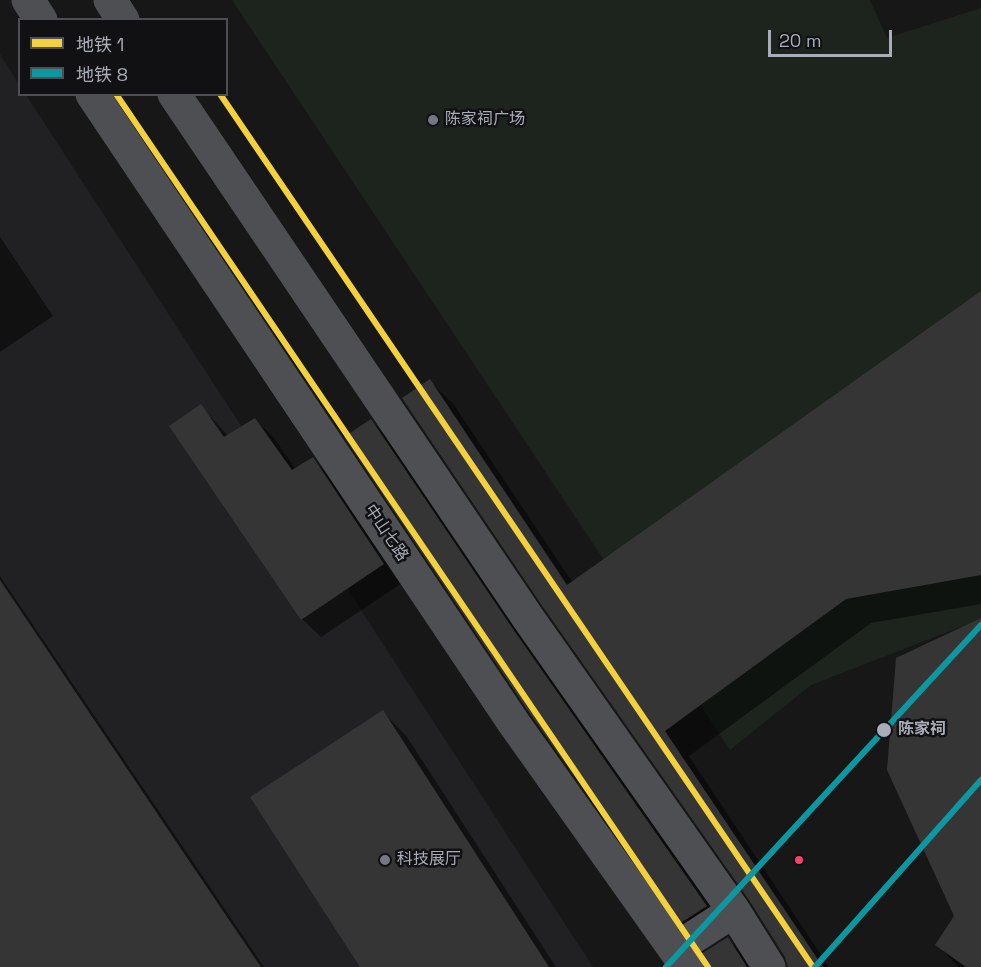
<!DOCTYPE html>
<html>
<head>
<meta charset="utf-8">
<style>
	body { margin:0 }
	#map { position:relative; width:981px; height:967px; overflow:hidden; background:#171717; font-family:"Space Grotesk","Noto Sans SC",sans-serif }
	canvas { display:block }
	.legend { position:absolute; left:18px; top:18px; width:210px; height:78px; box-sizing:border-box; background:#111113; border:2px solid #4d4f55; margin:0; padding:8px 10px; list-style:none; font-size:18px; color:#a8adb8 }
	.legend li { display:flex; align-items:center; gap:12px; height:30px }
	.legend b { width:30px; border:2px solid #4d4f55 }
	.scale { position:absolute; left:768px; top:30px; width:124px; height:27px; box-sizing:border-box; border:3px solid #a8adb8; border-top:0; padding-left:8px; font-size:18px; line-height:21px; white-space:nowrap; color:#a8adb8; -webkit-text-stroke:4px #111113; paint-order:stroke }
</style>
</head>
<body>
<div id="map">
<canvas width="981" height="967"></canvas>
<ul class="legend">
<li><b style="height:8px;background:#f3d03e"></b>地铁 1</li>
<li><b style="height:8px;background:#0d97a0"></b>地铁 8</li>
</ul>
<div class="scale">20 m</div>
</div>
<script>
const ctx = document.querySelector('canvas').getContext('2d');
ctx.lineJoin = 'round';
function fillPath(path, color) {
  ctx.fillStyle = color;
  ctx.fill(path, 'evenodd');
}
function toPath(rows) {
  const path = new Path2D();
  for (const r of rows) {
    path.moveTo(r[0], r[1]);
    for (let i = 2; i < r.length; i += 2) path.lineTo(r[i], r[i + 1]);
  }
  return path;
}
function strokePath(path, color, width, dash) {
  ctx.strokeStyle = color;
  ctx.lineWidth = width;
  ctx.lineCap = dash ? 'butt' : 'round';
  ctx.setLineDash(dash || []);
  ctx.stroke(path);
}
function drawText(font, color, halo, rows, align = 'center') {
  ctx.font = font + ' "Space Grotesk","Noto Sans SC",sans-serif';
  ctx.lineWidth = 5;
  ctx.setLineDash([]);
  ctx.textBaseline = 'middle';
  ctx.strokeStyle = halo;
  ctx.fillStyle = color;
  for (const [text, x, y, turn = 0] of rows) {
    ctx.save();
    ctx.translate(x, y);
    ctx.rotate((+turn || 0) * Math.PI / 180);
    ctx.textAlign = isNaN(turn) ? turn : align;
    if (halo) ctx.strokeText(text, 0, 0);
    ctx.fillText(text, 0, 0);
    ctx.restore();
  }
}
const built = toPath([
	[0,54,19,84,20,94,26,95,593,967,0,967]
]);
const green = toPath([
	[232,0,870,0,887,38,981,8,981,619,811,685,730,750]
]);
const shadow = toPath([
	[0,237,53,316,0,352],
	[981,293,981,604,871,623,689,756,829,967,789,967,786,956,430,381,454,405,573,583],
	[201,406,228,436,255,420,274,438,296,470,313,459,331,478,402,583,321,637,302,619],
	[371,421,395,445,731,931,705,947,681,923],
	[0,576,264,967,0,967],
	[981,620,981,967,959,967,937,945,955,916],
	[383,712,407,737,556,967,362,967],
	[728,939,752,963,755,967,707,967]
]);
const building = toPath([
	[981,291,981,575,846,599,665,731,823,967,788,967,785,957,749,900,543,607,402,398,430,379,567,585],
	[201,404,224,437,255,418,292,470,313,457,384,564,301,620,169,426],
	[371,419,513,629,707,906,679,924,528,711,344,437],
	[0,580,198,874,261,967,0,967],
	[981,618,981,967,966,967,935,945,954,916,887,770,896,658],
	[383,710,549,967,360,967,312,893,250,797],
	[728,937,747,967,705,967,701,954]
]);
const major = toPath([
	[28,0,41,20],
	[110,0,123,20],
	[92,94,513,722,687,967],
	[174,94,528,618,734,911,769,967],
	[675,949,734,911]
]);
const metro1 = toPath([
	[116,94,708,967],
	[220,94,813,967]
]);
const metro2 = toPath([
	[666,967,981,625],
	[815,967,981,780]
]);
const markers = [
	[433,120,6,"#757880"],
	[884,730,8,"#a8adb8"],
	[385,860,6,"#757880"],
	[799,860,5,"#f34667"]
];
const poiNames = [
	["陈家祠广场",445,120],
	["科技展厅",397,860]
];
const streetNames = [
	["中山七路",386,533,56]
];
const stopNames = [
	["陈家祠",898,730]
];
fillPath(built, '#212123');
fillPath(green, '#1d241e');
fillPath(shadow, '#0007');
fillPath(building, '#353536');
strokePath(major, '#4d4f52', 33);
strokePath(metro1, '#f3d03e', 6);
strokePath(metro2, '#0d97a0', 6);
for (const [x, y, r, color] of markers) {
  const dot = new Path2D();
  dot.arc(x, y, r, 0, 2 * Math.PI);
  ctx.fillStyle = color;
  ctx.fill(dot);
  strokePath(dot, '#111113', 2);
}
drawText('16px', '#a8adb8', '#111113', poiNames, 'left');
drawText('16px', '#a8adb8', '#111113', streetNames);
drawText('bold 16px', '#a8adb8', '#111113', stopNames, 'left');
</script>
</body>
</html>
